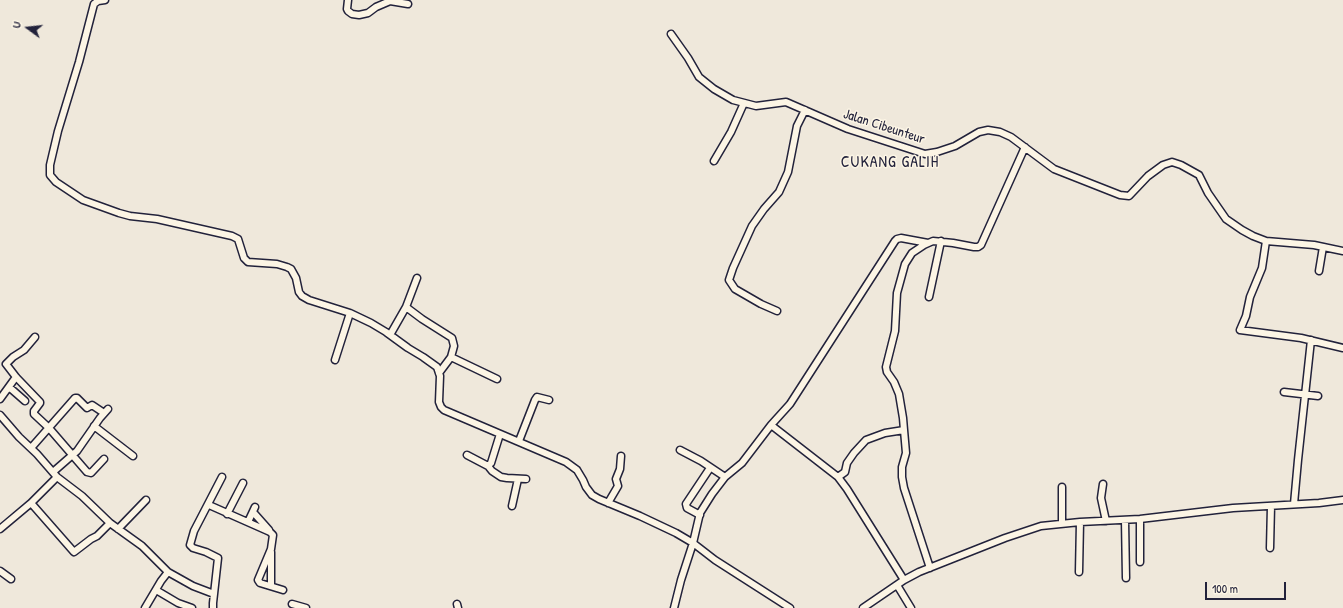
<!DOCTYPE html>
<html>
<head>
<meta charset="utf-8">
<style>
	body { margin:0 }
	#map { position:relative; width:1343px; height:608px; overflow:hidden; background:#efe8db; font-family:"Patrick Hand",sans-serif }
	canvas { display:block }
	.north { position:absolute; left:8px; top:8px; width:40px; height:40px; -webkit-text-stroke:3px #fcf5e5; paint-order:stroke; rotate:285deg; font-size:11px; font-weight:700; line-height:16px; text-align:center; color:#22223b }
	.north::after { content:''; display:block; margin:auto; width:14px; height:18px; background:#22223b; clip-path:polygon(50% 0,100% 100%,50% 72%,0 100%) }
	.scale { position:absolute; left:1205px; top:582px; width:81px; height:18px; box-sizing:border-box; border:2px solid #22223b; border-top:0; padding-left:5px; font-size:12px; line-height:14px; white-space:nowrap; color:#22223b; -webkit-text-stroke:3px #fcf5e5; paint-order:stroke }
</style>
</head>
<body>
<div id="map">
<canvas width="1343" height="608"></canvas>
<div class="north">U</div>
<div class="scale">100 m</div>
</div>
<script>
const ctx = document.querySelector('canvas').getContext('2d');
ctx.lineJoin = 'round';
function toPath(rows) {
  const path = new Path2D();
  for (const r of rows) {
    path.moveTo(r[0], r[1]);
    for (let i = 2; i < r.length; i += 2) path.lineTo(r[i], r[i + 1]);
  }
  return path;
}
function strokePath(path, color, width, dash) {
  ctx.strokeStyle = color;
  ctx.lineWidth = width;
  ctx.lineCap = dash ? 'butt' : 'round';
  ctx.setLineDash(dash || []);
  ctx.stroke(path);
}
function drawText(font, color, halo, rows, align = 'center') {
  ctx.font = font + ' "Patrick Hand",sans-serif';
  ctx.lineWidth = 3;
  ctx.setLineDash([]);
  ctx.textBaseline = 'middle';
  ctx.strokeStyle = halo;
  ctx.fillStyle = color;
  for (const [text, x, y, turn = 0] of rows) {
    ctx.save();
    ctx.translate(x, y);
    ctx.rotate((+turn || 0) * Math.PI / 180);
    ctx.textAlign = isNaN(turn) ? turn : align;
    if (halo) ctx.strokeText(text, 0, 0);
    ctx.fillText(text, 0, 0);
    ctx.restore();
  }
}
const minor = toPath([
	[105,0,98,1,94,4,79,62,58,131,50,165,50,175,56,182,83,200,119,213,130,216,157,219,232,236,238,239,244,258,248,262,277,264,287,267,291,269,296,278,299,292,302,296,309,300,350,313,371,323,386,332,408,348,423,357,437,367,440,376,439,402,441,407,444,410,566,462,577,470,583,480,586,487,592,495,599,499,640,516,676,533,693,543,715,560,790,608],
	[348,0,347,9,348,11,352,14,359,15,368,13,376,7,390,1,408,4],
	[671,34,688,58,699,77,714,89,733,100,756,106,786,102,848,129,925,154,937,152,955,146,979,132,988,130,1000,132,1011,137,1054,169,1120,195,1129,196,1148,176,1163,165,1172,162,1181,165,1199,175,1208,193,1226,219,1242,230,1253,236,1266,241,1314,245,1343,251],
	[714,161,731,132,744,103],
	[1266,241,1262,268,1250,297,1246,316,1240,330,1301,338,1343,348],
	[1319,271,1323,247],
	[929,297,941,241],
	[406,307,422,319,452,338,454,346,451,357],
	[777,311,761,304,735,289,729,280,733,268,752,226,764,209,779,192,788,172,797,126,805,110],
	[390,335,406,307,417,278],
	[35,337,24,350,13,357,6,364,16,377,40,402,40,403,34,411,34,414,49,428,87,472,91,473,104,459],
	[335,360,350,313],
	[439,373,451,357,497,379],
	[9,387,25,401],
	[1284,392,1318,396],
	[0,399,16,377],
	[0,415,19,437,37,454,57,477,82,496,110,523,142,546,168,572,193,586,214,594],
	[771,425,790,404,895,241,897,239,901,238,928,243],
	[94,426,133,456],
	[904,430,903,418,899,394,894,382,887,372,886,367,895,331,897,293,905,264,912,253,924,245,933,241,953,243,974,247,978,247,981,245,1025,147],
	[519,441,535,400,537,397,549,400],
	[31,448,75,398,77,398,87,408,92,405,104,413],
	[467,455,488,466,491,463,500,434],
	[488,466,492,471,501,477,507,478,526,479],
	[53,472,77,451,100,418,108,409],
	[725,477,742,463,771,425,838,477,845,472,847,463,854,453,866,440,885,433,904,430,906,453,902,467,902,477,904,488,930,568],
	[838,477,847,489,904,580],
	[1103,484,1101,498,1106,521],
	[31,503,74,552,91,539,97,536,110,523],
	[608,503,618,486,616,479,620,469,621,456],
	[1294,504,1298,460,1311,340],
	[209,505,270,532,273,535,271,549,258,580,260,583,283,590],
	[512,506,518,479],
	[253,512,269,530],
	[227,514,243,483],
	[700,515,687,508,686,504,710,468],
	[1140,519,1140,562],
	[1125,520,1126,578],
	[248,522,255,507],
	[1062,523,1062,487],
	[0,529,31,503,57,477],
	[118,529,146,500],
	[1270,548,1271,506],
	[271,552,271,586],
	[0,571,11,579],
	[1079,572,1080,522],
	[897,585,911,608],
	[156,590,178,603,192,608],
	[292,604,306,608],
	[457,604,458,608],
	[145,608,161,581,168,572],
	[213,608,213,603,218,558,206,552,193,548,190,545,194,531,222,477],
	[674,608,681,580,693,543,700,513,712,494,725,477,701,461,680,450],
	[863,608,904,580,919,572,1005,538,1041,526,1080,522,1140,519,1233,508,1319,503,1343,500]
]);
const streetNames = [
	["Jalan Cibeunteur",884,127,18]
];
const quarterNames = [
	["CUKANG GALIH",890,163]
];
strokePath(minor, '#22223b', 9);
strokePath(minor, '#fcf5e5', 6);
drawText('14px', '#22223b', '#fcf5e5', streetNames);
ctx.letterSpacing = '1px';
drawText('16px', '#22223b', '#fcf5e5', quarterNames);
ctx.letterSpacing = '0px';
</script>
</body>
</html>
